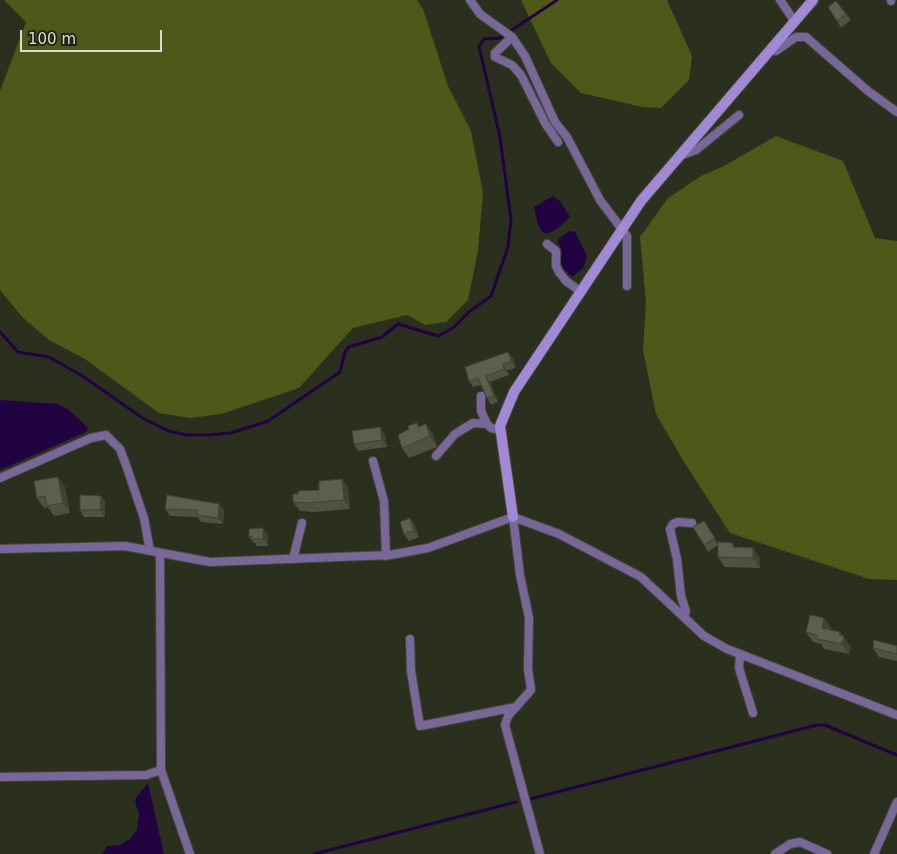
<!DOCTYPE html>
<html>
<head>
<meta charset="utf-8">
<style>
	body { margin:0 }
	#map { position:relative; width:897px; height:854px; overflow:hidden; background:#2b2f1e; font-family:"DejaVu Sans",sans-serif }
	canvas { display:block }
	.scale { position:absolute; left:20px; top:30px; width:142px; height:22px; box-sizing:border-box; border:2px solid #d8dbd0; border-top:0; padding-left:6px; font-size:15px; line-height:18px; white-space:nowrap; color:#d8dbd0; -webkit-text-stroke:4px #222515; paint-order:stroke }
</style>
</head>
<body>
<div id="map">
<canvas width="897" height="854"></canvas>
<div class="scale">100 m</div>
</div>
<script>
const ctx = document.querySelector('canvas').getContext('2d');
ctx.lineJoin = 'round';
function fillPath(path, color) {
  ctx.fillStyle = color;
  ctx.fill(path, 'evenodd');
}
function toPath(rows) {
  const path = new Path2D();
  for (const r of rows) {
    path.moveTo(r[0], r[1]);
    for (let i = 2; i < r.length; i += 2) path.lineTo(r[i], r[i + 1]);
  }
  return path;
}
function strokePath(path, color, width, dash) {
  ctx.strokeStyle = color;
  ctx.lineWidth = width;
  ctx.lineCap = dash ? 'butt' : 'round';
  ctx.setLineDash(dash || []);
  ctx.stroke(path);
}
const forest = toPath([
	[4,0,417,0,423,9,448,86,471,131,483,193,478,251,468,300,446,322,425,325,407,315,353,328,299,388,221,414,190,418,159,413,85,359,49,340,22,317,0,290,0,91,26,22],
	[521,0,667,0,692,56,689,80,661,108,642,107,581,93,551,63],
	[776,136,843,161,875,238,897,241,897,580,869,579,730,533,684,462,656,414,643,350,646,302,640,237,668,198,701,176,724,166]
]);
const water = toPath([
	[553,196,560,201,570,217,557,229,547,234,542,232,538,225,534,207],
	[570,231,575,232,587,256,584,267,572,277,564,269,561,263,562,250,558,242,559,238],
	[0,400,57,404,69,410,88,428,86,432,0,470],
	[148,783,164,854,102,854,107,846,120,845,130,839,137,830,139,813,135,803,136,798]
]);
const stream = toPath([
	[0,332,18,352,49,357,84,377,144,419,169,431,186,435,210,435,231,433,268,421,340,372,345,352,349,347,382,337,398,324,438,336,453,328,469,312,491,296,508,247,511,220,500,137,479,46,484,39,500,38,557,0],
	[530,799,817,725,825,725,897,755],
	[314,854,516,802]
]);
const street = toPath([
	[470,0,480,14,512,37,525,56,555,122,567,137,600,200,627,236,627,286],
	[780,0,795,22],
	[891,1,891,0],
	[512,37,495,53,495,57,512,65,521,75,545,123,558,142],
	[771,48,776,51,796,37,806,37,868,91,897,112],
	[679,156,696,150,739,115],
	[547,244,556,251,556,266,559,272,566,281,580,291],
	[481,396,481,411,487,424,491,428,500,430],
	[436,456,455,434,473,423,487,424],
	[373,461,384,501,386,556],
	[0,478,91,438,106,435,120,449,126,465,144,518,150,551],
	[513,517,520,575,529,618,528,669,531,690,508,716,505,725,540,854],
	[0,549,125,546,210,562,390,555,428,548,513,517,559,534,641,577,704,636,727,649,897,715],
	[160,554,161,770,190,854],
	[293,559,302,523],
	[684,617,686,611,681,596,677,559,670,529,673,524,678,522,692,523],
	[410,639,411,671,420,726,516,707],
	[740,654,739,668,753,713],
	[0,777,146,775,161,770],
	[775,854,790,844,800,842,827,854],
	[874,854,897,802]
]);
const secondary = toPath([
	[513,517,500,426,514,392,641,201,813,0]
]);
const wall = toPath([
	[836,1,851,20,841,28,837,21],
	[513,358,516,368,507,370,509,375,490,382,498,402,491,405,487,398,481,385,473,387,469,381],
	[419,426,433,434,437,447,409,458,402,448],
	[385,434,387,447,358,451,354,444],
	[342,479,348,488,350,509,313,512,300,511,293,502,298,494,319,490],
	[65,487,70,513,54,516,48,507,44,508,37,498],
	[101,496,105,502,105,517,84,517,80,510],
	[219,504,224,510,223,524,201,522,198,517,170,516,165,509],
	[410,518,415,525,419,537,409,541,404,534],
	[704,521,718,544,736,547,753,548,760,558,760,568,725,567,718,557,718,545,708,552,704,545],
	[268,535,268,546,257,546,255,543,254,543,249,537],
	[831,628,831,630,840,632,851,647,849,654,824,649,821,644,813,642,806,632],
	[897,646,897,661,879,657,873,648]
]);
const shadedWall = toPath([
	[508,352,513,358,516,368,511,361],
	[503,364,507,370,509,375,504,369],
	[486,376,490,382,498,402,494,396],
	[426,424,433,434,437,447,430,436],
	[380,427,385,434,387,447,382,440],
	[58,477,65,487,70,513,63,503],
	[342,479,348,488,350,509,344,500],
	[101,496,105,502,105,517,100,510],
	[219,504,224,510,223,524,218,518],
	[410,518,415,525,419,537,414,531],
	[263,528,268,535,268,546,263,539],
	[753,548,760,558,760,568,753,558],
	[824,618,831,628,829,638,822,628],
	[840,632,851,647,849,654,842,644,839,635]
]);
const building = toPath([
	[836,1,846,14,837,21,828,7,836,1],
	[508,352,511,361,503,364,504,369,486,376,494,396,487,398,478,378,469,381,465,367,508,352],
	[417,423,418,427,426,424,430,436,402,448,398,435,409,429,408,426,417,423],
	[380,427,382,440,354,444,352,431,380,427],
	[58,477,63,503,47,506,45,496,37,498,34,481,58,477],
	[342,479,344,500,306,503,293,502,293,494,298,494,298,491,319,490,319,481,342,479],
	[80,495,101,496,100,510,80,510,80,495],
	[167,495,219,504,218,518,197,515,197,510,165,509,167,495],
	[410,518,414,531,404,534,400,522,410,518],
	[704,521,715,538,704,545,693,527,704,521],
	[263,528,263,539,252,539,252,536,249,537,249,529,263,528],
	[718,542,733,543,733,547,753,548,753,558,718,557,718,542],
	[810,615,824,618,822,628,840,632,839,635,844,636,842,644,817,639,817,635,806,632,810,615],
	[874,640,897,646,897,654,873,648,874,640]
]);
fillPath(forest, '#4d5819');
fillPath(water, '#210342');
strokePath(stream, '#210342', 3);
strokePath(street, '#474b3a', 10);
strokePath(secondary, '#474b3a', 12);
strokePath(street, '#776899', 8);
strokePath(secondary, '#a189d6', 10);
fillPath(wall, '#4e5242');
fillPath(shadedWall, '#404236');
fillPath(building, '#5b5f4d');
strokePath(building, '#404236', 1);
</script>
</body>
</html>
